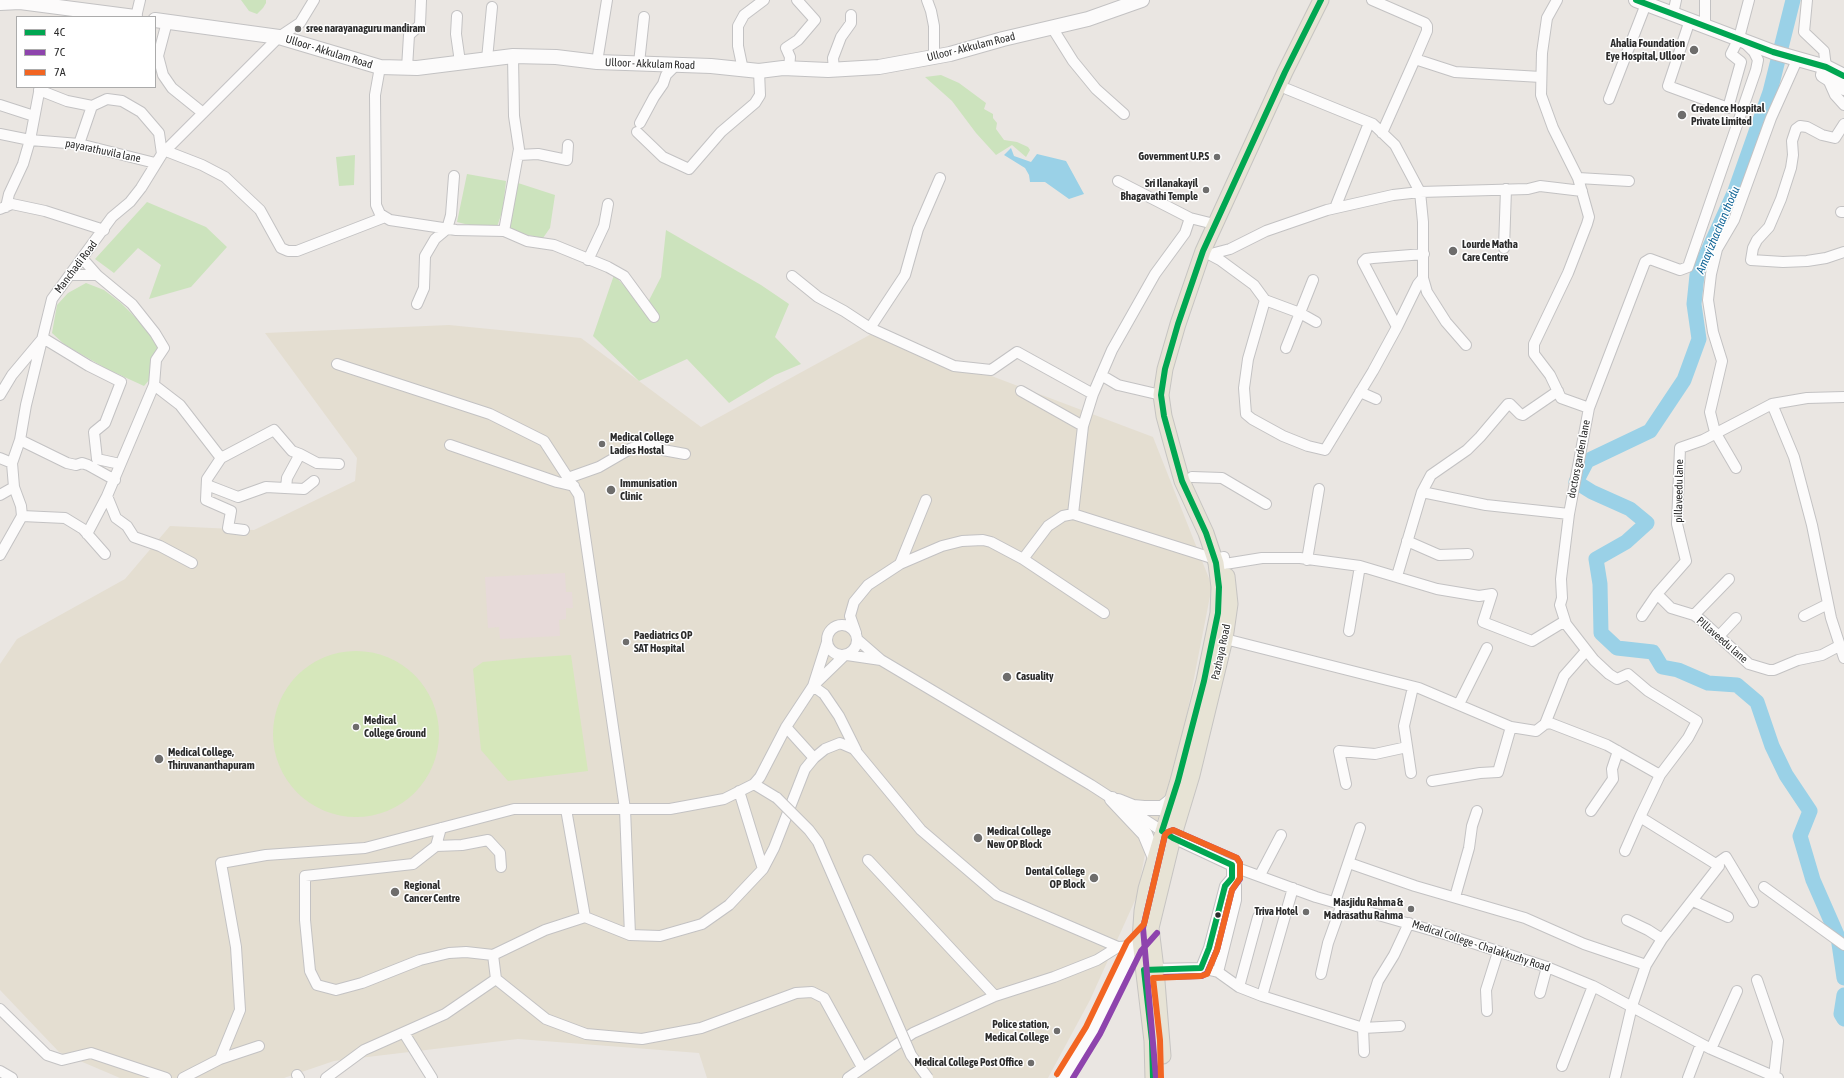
<!DOCTYPE html>
<html>
<head>
<meta charset="utf-8">
<style>
	body { margin:0 }
	#map { position:relative; width:1844px; height:1078px; overflow:hidden; background:#eae6e2; font-family:"Asap Condensed",sans-serif }
	canvas { display:block }
	.legend { position:absolute; left:16px; top:16px; width:140px; height:72px; box-sizing:border-box; background:#fff; border:1px solid #ababab; margin:0; padding:5px 7px; list-style:none; font-size:12px; color:#2c2c2c }
	.legend li { display:flex; align-items:center; gap:8px; height:20px }
	.legend b { width:20px; border:1px solid #ababab }
</style>
</head>
<body>
<div id="map">
<canvas width="1844" height="1078"></canvas>
<ul class="legend">
<li><b style="height:5px;background:#00a651"></b>4C</li>
<li><b style="height:5px;background:#8e44ad"></b>7C</li>
<li><b style="height:5px;background:#f26522"></b>7A</li>
</ul>
</div>
<script>
const ctx = document.querySelector('canvas').getContext('2d');
ctx.lineJoin = 'round';
function fillPath(path, color) {
  ctx.fillStyle = color;
  ctx.fill(path, 'evenodd');
}
function toPath(rows) {
  const path = new Path2D();
  for (const r of rows) {
    if (r.length === 3) {
      path.moveTo(r[0] + r[2], r[1]);
      path.arc(r[0], r[1], r[2], 0, 2 * Math.PI);
      continue;
    }
    path.moveTo(r[0], r[1]);
    for (let i = 2; i < r.length; i += 2) path.lineTo(r[i], r[i + 1]);
  }
  return path;
}
function strokePath(path, color, width, dash) {
  ctx.strokeStyle = color;
  ctx.lineWidth = width;
  ctx.lineCap = dash ? 'butt' : 'round';
  ctx.setLineDash(dash || []);
  ctx.stroke(path);
}
function drawText(font, color, halo, rows, align = 'center') {
  ctx.font = font + ' "Asap Condensed",sans-serif';
  ctx.lineWidth = 3;
  ctx.setLineDash([]);
  ctx.textBaseline = 'middle';
  ctx.strokeStyle = halo;
  ctx.fillStyle = color;
  for (const [text, x, y, turn = 0] of rows) {
    ctx.save();
    ctx.translate(x, y);
    ctx.rotate((+turn || 0) * Math.PI / 180);
    ctx.textAlign = isNaN(turn) ? turn : align;
    if (halo) ctx.strokeText(text, 0, 0);
    ctx.fillText(text, 0, 0);
    ctx.restore();
  }
}
const education = toPath([
	[449,325,581,338,701,427,875,332,1153,437,1212,586,1177,765,1145,854,1137,896,1090,1000,1048,1078,707,1078,699,1053,518,1039,334,1061,284,1078,120,1078,59,1052,0,990,0,664,17,639,125,579,170,526,254,530,355,481,357,458,265,333]
]);
const medical = toPath([
	[565,573,566,592,572,592,573,608,566,608,566,619,559,620,560,636,500,639,499,627,488,628,485,577]
]);
const green = toPath([
	[241,0,266,0,266,3,263,8,257,14,249,11],
	[941,75,959,83,986,103,984,109,993,114,993,118,997,123,996,129,1004,140,1017,142,1028,147,1030,150,1026,157,1012,145,996,155,976,133,952,101,925,77],
	[355,155,354,185,339,186,336,157],
	[467,174,506,181,503,209,497,227,473,226,457,222],
	[518,183,555,195,550,228,543,238,508,231],
	[147,202,206,227,227,247,191,287,149,299,161,265,138,248,114,273,95,259],
	[666,230,761,285,789,304,775,337,801,364,775,375,729,403,687,359,639,381,593,336,614,275,645,308,661,277],
	[86,283,104,290,121,303,144,326,159,346,151,359,150,379,144,386,107,369,65,345,52,333,57,305,68,293]
]);
const pitch = toPath([
	[356,734,83],
	[571,655,588,771,508,781,481,750,473,669,483,662,524,658]
]);
const water = toPath([
	[1011,148,1014,156,1031,162,1037,154,1066,161,1084,194,1069,199,1045,182,1030,182,1029,175,1025,168,1004,155]
]);
const river = toPath([
	[1793,0,1770,92,1735,191,1697,275,1694,304,1699,339,1684,380,1650,431,1587,461,1576,482,1592,492,1630,509,1647,523,1626,542,1596,559,1600,584,1601,633,1617,648,1653,652,1662,667,1678,670,1708,683,1737,685,1757,702,1772,746,1786,775,1810,811,1800,836,1813,880,1838,937,1844,978],
	[1844,995,1841,1014,1844,1019]
]);
const street = toPath([
	[927,0,931,11,934,26,934,57],
	[1372,0,1425,23,1427,26,1427,31,1415,59,1455,72,1541,77],
	[1557,0,1547,18,1542,53,1541,95,1553,128,1578,178,1589,217,1587,224,1568,273,1534,344,1534,354,1550,375,1561,398,1589,408,1569,514,1561,579,1562,598,1560,605,1566,624,1594,660,1609,674,1617,679,1628,674,1648,691,1697,721,1688,738,1660,775],
	[1807,0,1804,32,1824,51,1826,67],
	[1673,14,1676,0],
	[457,16,456,34,460,62],
	[136,17,140,0],
	[1690,20,1668,86,1728,108,1741,62,1731,54,1739,38,1749,0],
	[167,22,158,56,163,75,172,88,203,113],
	[1705,25,1705,0],
	[1053,29,1073,61,1096,89,1124,114],
	[487,59,492,7],
	[597,62,607,0],
	[639,63,644,17],
	[380,67,375,95,376,205,380,214,390,220,456,230,504,231,527,241,554,245,608,267,624,276,654,317],
	[407,68,409,35,420,25,421,0],
	[789,68,790,57,786,48,798,40,815,20,797,0],
	[743,70,738,46,738,26,744,15,764,0],
	[834,70,833,58,841,37,851,23,851,15],
	[1827,77,1835,95,1844,105],
	[40,87,30,140,79,144,155,163],
	[39,90,67,101,92,106,79,144],
	[1609,99,1646,4],
	[0,105,34,116],
	[92,106,107,99,122,101,141,112,159,133,162,154],
	[640,123,654,97,663,84,666,75,676,65],
	[1844,124,1835,138,1822,135,1807,127,1800,126,1796,129,1792,141,1793,155,1791,168,1781,199,1769,227,1757,240,1753,248,1751,260,1783,262,1807,261,1826,258,1844,252],
	[637,132,663,157,689,169,721,132,755,103,760,95,759,71],
	[1382,133,1415,59],
	[0,134,30,140,23,164,9,194,6,207],
	[166,151,202,165,225,177,260,210,281,248,288,251,297,251,385,217],
	[518,155,538,154,567,160,568,145],
	[940,178,918,229,905,275,870,328,954,366,991,370,1017,352,1093,394,1112,350,1155,274,1185,233,1190,218,1214,224],
	[1578,178,1629,181],
	[1118,181,1190,218],
	[1335,208,1369,123],
	[0,209,12,204,45,211,104,230],
	[1841,212,1844,212],
	[504,231,519,149,514,116,513,56],
	[1504,248,1506,189],
	[1203,251,1220,260,1254,285,1265,300,1248,359,1244,388,1246,414,1252,419,1283,436,1308,446,1325,450,1373,371,1397,327,1418,284,1423,278,1423,222,1420,192,1395,145,1373,124,1287,89],
	[1211,254,1230,249,1266,231,1327,210,1393,195,1420,192,1528,189,1540,186,1582,191],
	[82,258,97,275],
	[588,260,604,226,608,204],
	[70,275,97,275,132,304,155,333,164,348,156,360,154,385,107,496,116,518,127,526,134,537,160,546,192,563],
	[792,276,818,297,844,311,870,328],
	[1423,278,1427,292,1446,322,1466,345],
	[1265,300,1300,313,1316,322],
	[417,304,424,288,425,256,435,239,447,229,451,215,454,176],
	[1397,327,1363,262,1366,259,1373,258,1424,254],
	[1286,348,1313,280],
	[337,364,490,414,544,441,579,495,625,809,630,935],
	[1101,375,1118,385,1161,395],
	[154,385,180,405,221,458,207,479,206,500,231,511,228,528,244,530],
	[1021,391,1083,426],
	[1360,392,1376,399],
	[0,395,12,375,43,338,89,366,121,382,105,423,94,432,97,459,120,464],
	[1844,397,1807,398,1772,404,1794,457,1812,525,1831,618,1844,658],
	[1589,408,1645,262,1650,259,1680,270,1688,267,1756,70,1758,60,1754,52,1744,42],
	[20,440,67,463,76,465,82,463,88,465,115,480],
	[450,445,557,482,574,486],
	[0,458,12,463],
	[221,458,274,430,292,451,300,454,317,463,339,464],
	[1736,468,1715,432,1710,412,1722,361,1713,332,1708,300,1711,274,1717,249,1734,220,1771,118,1797,60],
	[1192,477,1222,478,1266,504],
	[568,478,599,467,630,449,649,442,663,450,685,454],
	[207,485,238,497,266,487,304,489,314,481],
	[286,488,287,478,300,454],
	[1422,492,1486,505,1569,514],
	[0,495,14,487],
	[1073,514,1083,426,1093,394],
	[22,516,65,518,83,529,105,554],
	[87,534,107,496],
	[1407,541,1439,555,1468,554],
	[0,555,22,516,21,506,14,487,12,463,20,440,26,405,52,299,112,217,130,202,141,188,162,154,279,37,300,23,314,0],
	[1023,559,1104,613],
	[1307,560,1319,489],
	[900,564,926,500],
	[1225,564,1262,558,1300,558,1360,566,1437,589,1479,596,1492,594,1483,622,1532,641,1565,621],
	[1397,576,1422,492,1431,475,1467,450,1480,437,1508,404,1510,404,1520,414,1523,415,1558,391],
	[1657,594,1686,561,1677,524,1680,448,1703,440,1772,404],
	[1694,615,1729,579],
	[1642,616,1657,594,1671,608,1694,615,1701,620,1749,664,1769,670,1774,670,1798,660,1822,655,1839,646],
	[1804,616,1828,604],
	[842,640,15],
	[1349,631,1360,566],
	[856,633,850,616,854,602,868,585,900,564,942,546,962,541,983,540,991,542,1023,559,1048,526,1063,516,1073,514,1215,559,1224,557],
	[1719,636,1736,618],
	[1225,639,1419,688,1511,727,1536,731,1545,724,1550,723,1607,745,1660,775,1640,817,1719,866,1662,939,1646,965,1632,1006,1615,1078],
	[858,640,881,660,1091,785,1173,838,1237,868,1316,897,1448,935,1547,967,1593,986,1711,1049,1778,1078],
	[847,655,881,660],
	[813,686,824,694,839,716,856,750],
	[813,686,827,642],
	[1459,704,1487,648],
	[1545,724,1564,676,1586,651],
	[786,727,814,758],
	[1411,773,1404,726,1413,687],
	[1432,781,1480,773,1498,772,1511,727],
	[754,784,777,798],
	[1346,784,1339,751,1375,754,1407,747],
	[739,791,763,869],
	[566,809,585,917],
	[1591,811,1613,779,1612,769,1618,751],
	[441,828,436,846,413,864,305,876,305,920,310,971,317,985,336,990,362,983,420,960,449,953,466,952,493,955,545,930,585,917,630,935,660,936,702,924,729,905,763,869,774,848,805,769,814,758,825,749,840,743,854,749,921,830,997,895,1118,947,1134,946],
	[436,846,462,845,488,840,500,853,501,867],
	[1625,851,1640,817],
	[868,860,995,996],
	[1349,863,1415,886,1525,918,1584,944,1646,965],
	[1716,864,1726,857,1753,902],
	[1260,875,1281,835],
	[1764,887,1844,945],
	[1455,897,1469,848,1472,826,1477,811],
	[1693,901,1728,917],
	[1335,902,1360,828],
	[1627,920,1648,930,1662,939],
	[493,955,496,979,546,1019,586,1034,642,1039,701,1028,796,993,812,992,824,998,862,1067],
	[1201,968,1209,948,1225,886,1232,878],
	[1150,969,1201,968,1218,972,1239,987,1262,996,1293,888],
	[1218,972,1236,900,1236,886,1232,878,1232,865],
	[1321,974,1328,943,1342,904],
	[1757,980,1778,1041,1774,1077],
	[1239,987,1258,917],
	[1540,993,1547,967],
	[1262,996,1363,1028,1400,1026],
	[0,1009,47,1055,62,1060,91,1053,166,1078],
	[1487,1011,1486,990,1498,952],
	[404,1033,432,1078],
	[1711,1049,1737,991],
	[1364,1052,1363,1028,1378,981,1394,955,1409,923],
	[220,1059,259,1046],
	[1562,1066,1593,986],
	[0,1071,12,1078],
	[297,1075,299,1078],
	[183,1078,220,1059,240,1010,236,947,221,863,266,855,365,848,514,809,670,809,724,799,754,784,760,777,786,727,813,686,845,655],
	[326,1078,364,1050,445,1014,496,979],
	[848,1078,913,1033,995,996,1054,977,1097,960,1118,947],
	[1688,1078,1701,1044]
]);
const secondary = toPath([
	[1636,0,1773,52,1826,67,1844,76],
	[0,3,20,2,135,17],
	[155,20,279,37,380,67,417,68,513,56,556,57,597,62,711,66,759,71,783,68,828,70,879,67,950,54,1003,39,1088,19,1142,0],
	[1823,75,1844,88],
	[1112,799,1145,834,1155,858],
	[1118,801,1133,807,1144,808,1162,808,1171,801],
	[1064,1078,1093,1031,1121,970,1134,946,1146,933]
]);
const primary = toPath([
	[1163,1056,1156,969,1151,928,1173,838,1192,775,1225,639,1230,604,1227,576],
	[1153,1078,1152,1041,1140,940,1142,911,1146,889,1178,781,1204,681,1218,613,1219,587,1216,563,1206,533,1182,481,1173,449,1164,416,1161,395,1165,369,1178,324,1203,251,1285,72,1321,0]
]);
const streetBridge = toPath([
	[777,798,809,830,818,842,911,1055,928,1078]
]);
const bus1 = toPath([
	[1636,0,1773,52,1826,67,1844,76],
	[1153,1078,1152,1041,1144,970,1201,968,1209,948,1225,886,1232,878,1232,865,1173,838,1162,831,1178,781,1204,681,1218,613,1219,587,1216,563,1206,533,1182,481,1164,416,1161,395,1165,369,1178,324,1203,251,1285,72,1321,0]
]);
const bus2 = toPath([
	[1073,1078,1100,1034,1141,951,1157,933],
	[1156,1078,1143,928,1165,835,1168,832,1173,830,1237,858,1240,863,1240,879,1232,890,1217,950,1207,973,1202,976,1165,977]
]);
const bus3 = toPath([
	[1057,1074,1086,1027,1127,942,1144,924,1165,835,1168,832,1173,830,1237,858,1240,863,1240,878,1232,890,1217,950,1207,974,1201,976,1153,978,1160,1040,1161,1078]
]);
const markers = [
	[298,29,4,"#6e6d6c"],
	[1694,50,5,"#6e6d6c"],
	[1682,115,5,"#6e6d6c"],
	[1217,157,4,"#6e6d6c"],
	[1206,190,4,"#6e6d6c"],
	[1453,251,5,"#6e6d6c"],
	[602,444,4,"#6e6d6c"],
	[611,490,5,"#6e6d6c"],
	[626,642,4,"#6e6d6c"],
	[1007,677,5,"#6e6d6c"],
	[356,727,4,"#6e6d6c"],
	[159,759,5,"#6e6d6c"],
	[978,838,5,"#6e6d6c"],
	[1094,878,5,"#6e6d6c"],
	[395,892,5,"#6e6d6c"],
	[1411,909,4,"#6e6d6c"],
	[1306,912,4,"#6e6d6c"],
	[1218,915,3.5,"#2c2c2c"],
	[1057,1031,4,"#6e6d6c"],
	[1031,1063,4,"#6e6d6c"]
];
const poiNames = [
	["sree narayanaguru mandiram",306,29],
	["Ahalia Foundation",1685,44,"right"],
	["Eye Hospital, Ulloor",1685,57,"right"],
	["Credence Hospital",1691,109],
	["Private Limited",1691,122],
	["Government U.P.S",1209,157,"right"],
	["Sri Ilanakayil",1198,184,"right"],
	["Bhagavathi Temple",1198,197,"right"],
	["Lourde Matha",1462,245],
	["Care Centre",1462,258],
	["Medical College",610,438],
	["Ladies Hostal",610,451],
	["Immunisation",620,484],
	["Clinic",620,497],
	["Paediatrics OP",634,636],
	["SAT Hospital",634,649],
	["Casuality",1016,677],
	["Medical",364,721],
	["College Ground",364,734],
	["Medical College,",168,753],
	["Thiruvananthapuram",168,766],
	["Medical College",987,832],
	["New OP Block",987,845],
	["Dental College",1085,872,"right"],
	["OP Block",1085,885,"right"],
	["Regional",404,886],
	["Cancer Centre",404,899],
	["Masjidu Rahma &",1403,903,"right"],
	["Madrasathu Rahma",1403,916,"right"],
	["Triva Hotel",1298,912,"right"],
	["Police station,",1049,1025,"right"],
	["Medical College",1049,1038,"right"],
	["Medical College Post Office",1023,1063,"right"]
];
const streetNames = [
	["Ulloor - Akkulam Road",971,47,-14],
	["Ulloor - Akkulam Road",329,52,17],
	["Ulloor - Akkulam Road",650,64,2],
	["payarathuvila lane",103,151,12],
	["Manchadi Road",76,267,-53],
	["doctors garden lane",1579,459,-79],
	["pillaveedu lane",1679,491,-89],
	["PIllaveedu lane",1722,640,41],
	["Pazhaya Road",1221,652,-78],
	["Medical College - Chalakkuzhy Road",1481,946,18]
];
const waterNames = [
	["Amayizhachan thodu",1718,230,-67]
];
fillPath(education, '#e4ded1');
fillPath(medical, '#e7dad9');
fillPath(green, '#cce3bd');
fillPath(pitch, '#d6e7bb');
fillPath(water, '#9ad1e7');
strokePath(river, '#9ad1e7', 15);
strokePath(street, '#c3c2c3', 12);
strokePath(secondary, '#c3c2c3', 16);
strokePath(primary, '#c6c4c2', 17);
strokePath(street, '#fcfbfb', 10);
strokePath(secondary, '#fcfbfb', 14);
strokePath(primary, '#e7e3d5', 15);
strokePath(streetBridge, '#c3c2c3', 12, []);
strokePath(streetBridge, '#fcfbfb', 10);
strokePath(bus1, '#00a651', 6);
strokePath(bus2, '#8e44ad', 6);
strokePath(bus3, '#f26522', 6);
for (const [x, y, r, color] of markers) {
  const dot = new Path2D();
  dot.arc(x, y, r, 0, 2 * Math.PI);
  ctx.fillStyle = color;
  ctx.fill(dot);
  strokePath(dot, '#fff', 1.5);
}
drawText('bold 11px', '#2c2c2c', '#fff', poiNames, 'left');
drawText('11px', '#2c2c2c', '#fff', streetNames);
drawText('italic 12px', '#146798', '#fff', waterNames);
</script>
</body>
</html>
